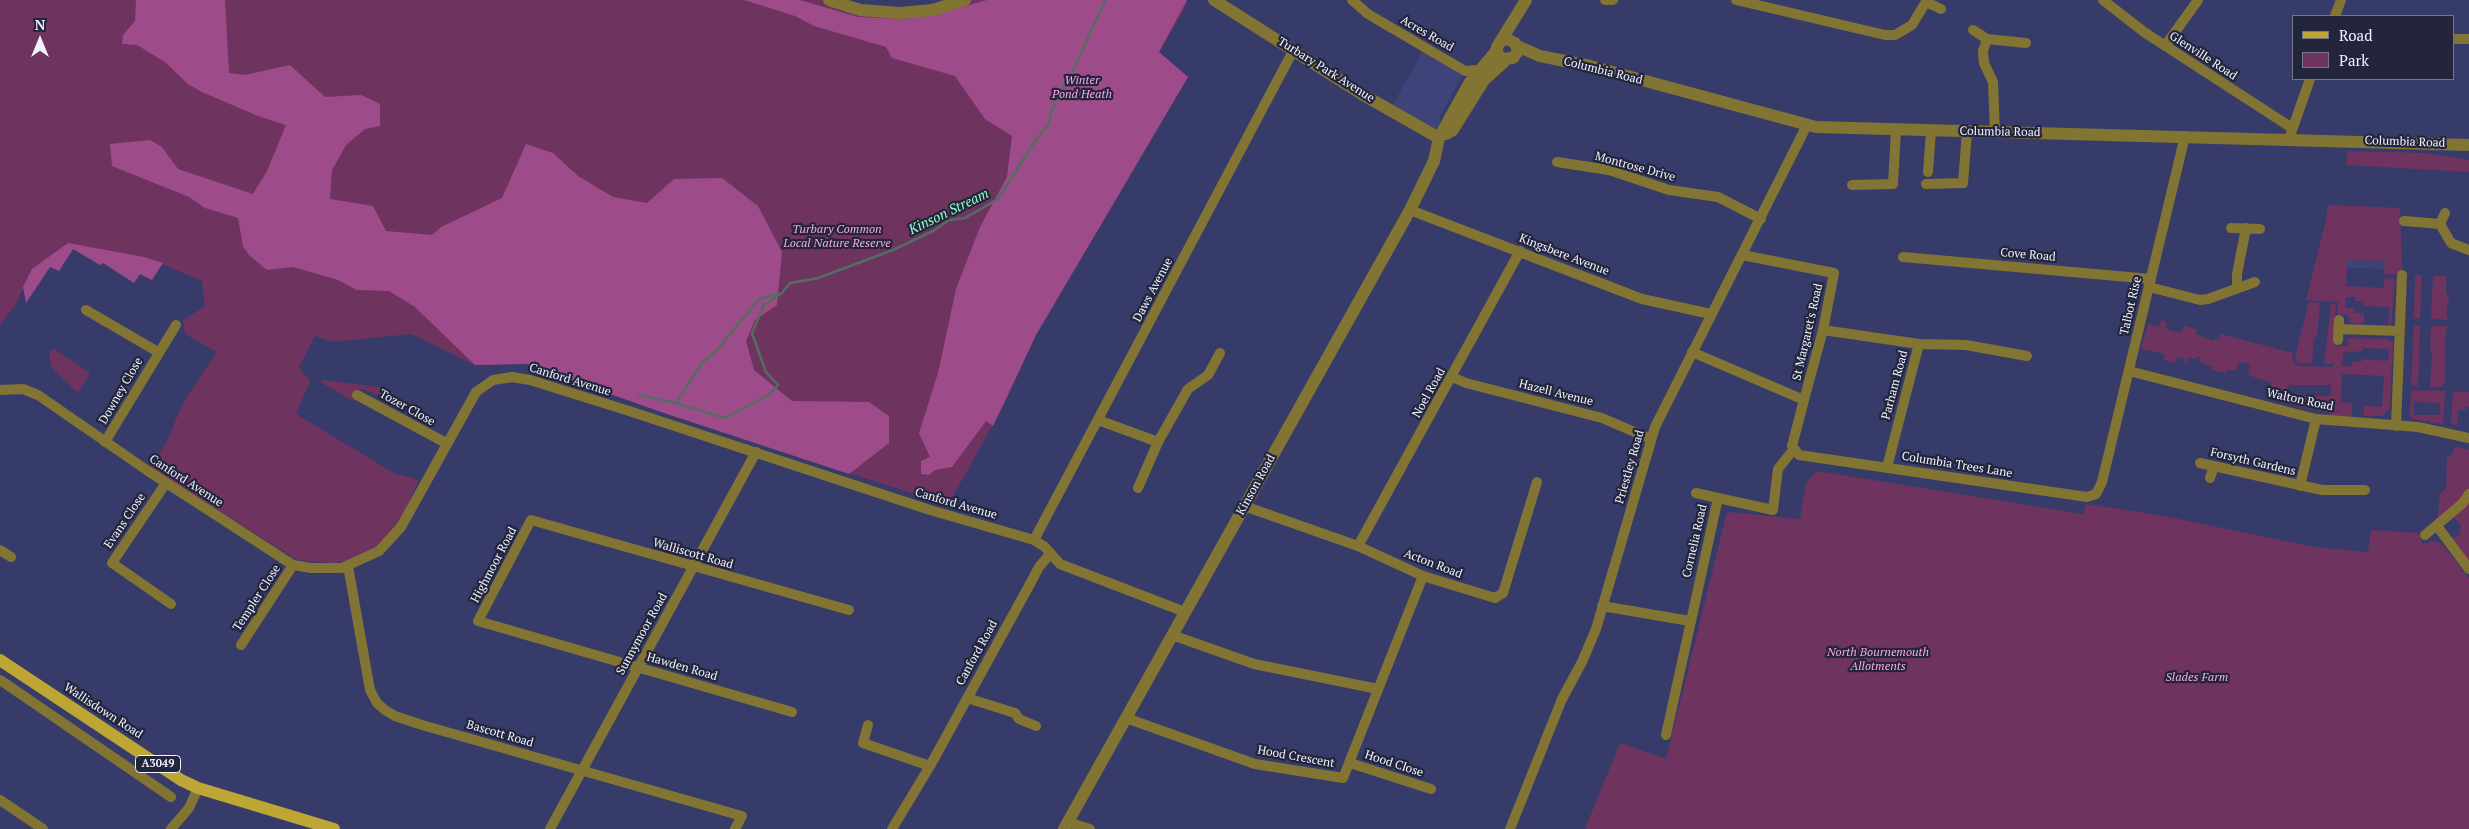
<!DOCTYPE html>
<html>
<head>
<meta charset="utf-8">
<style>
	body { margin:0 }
	#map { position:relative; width:2469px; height:829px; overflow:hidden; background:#373b6a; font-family:"PT Serif",serif }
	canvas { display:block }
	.legend { position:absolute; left:2292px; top:15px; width:162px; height:65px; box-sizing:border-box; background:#22253b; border:1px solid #757789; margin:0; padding:6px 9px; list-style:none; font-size:15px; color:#f1f3ff }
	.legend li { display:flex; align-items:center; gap:10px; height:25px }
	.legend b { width:25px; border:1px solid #757789 }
	.north { position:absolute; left:15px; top:15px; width:50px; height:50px; -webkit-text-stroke:4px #22253b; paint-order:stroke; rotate:0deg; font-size:14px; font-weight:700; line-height:20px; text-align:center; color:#f1f3ff }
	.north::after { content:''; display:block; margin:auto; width:18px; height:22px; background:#f1f3ff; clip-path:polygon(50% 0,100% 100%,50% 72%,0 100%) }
</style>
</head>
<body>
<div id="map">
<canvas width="2469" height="829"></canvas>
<ul class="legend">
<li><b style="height:6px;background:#bda634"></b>Road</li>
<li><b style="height:14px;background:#6f3360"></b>Park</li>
</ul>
<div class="north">N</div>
</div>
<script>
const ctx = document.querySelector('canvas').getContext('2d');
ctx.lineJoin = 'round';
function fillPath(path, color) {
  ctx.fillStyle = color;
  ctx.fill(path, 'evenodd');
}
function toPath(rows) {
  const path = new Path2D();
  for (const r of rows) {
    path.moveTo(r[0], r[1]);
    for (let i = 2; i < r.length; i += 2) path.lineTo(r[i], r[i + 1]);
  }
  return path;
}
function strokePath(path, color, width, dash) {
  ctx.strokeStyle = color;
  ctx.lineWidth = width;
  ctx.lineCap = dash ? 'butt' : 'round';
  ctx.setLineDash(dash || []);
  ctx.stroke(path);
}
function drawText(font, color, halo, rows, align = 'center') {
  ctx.font = font + ' "PT Serif",serif';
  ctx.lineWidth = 4.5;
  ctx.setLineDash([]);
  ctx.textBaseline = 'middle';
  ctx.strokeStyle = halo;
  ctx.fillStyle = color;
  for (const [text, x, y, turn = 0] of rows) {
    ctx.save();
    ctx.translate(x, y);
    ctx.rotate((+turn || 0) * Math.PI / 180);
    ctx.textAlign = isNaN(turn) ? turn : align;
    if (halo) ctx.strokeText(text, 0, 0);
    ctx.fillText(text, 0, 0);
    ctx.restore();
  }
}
const built = toPath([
	[1425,47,1465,71,1440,116,1439,138,1390,110],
	[2347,260,2385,261,2385,269,2347,268]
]);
const green = toPath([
	[0,0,829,0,900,13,965,0,1187,0,1184,10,1159,52,1188,77,1036,335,1005,403,948,505,661,412,526,364,475,365,411,334,332,342,315,336,299,367,310,381,296,414,394,473,419,480,398,525,376,548,347,561,331,563,297,560,150,467,166,443,184,401,217,352,185,334,183,320,205,306,202,281,153,260,68,243,27,279,16,304,0,325],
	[2347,151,2426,153,2445,156,2469,160,2469,172,2346,165],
	[2328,205,2400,208,2402,275,2384,274,2385,261,2347,260,2346,286,2384,288,2384,278,2395,279,2391,324,2388,326,2390,307,2364,306,2364,301,2355,301,2355,297,2346,297,2345,308,2355,309,2355,313,2364,313,2364,324,2350,323,2348,315,2337,314,2338,302,2306,300,2326,220],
	[2415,275,2422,275,2420,319,2414,318],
	[2433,276,2446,276,2446,293,2449,297,2446,314,2448,320,2431,319],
	[2309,302,2320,303,2317,337,2314,337,2312,363,2298,363,2295,358],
	[2331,304,2336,304,2334,346,2347,346,2348,338,2351,338,2389,339,2393,343,2390,408,2382,416,2364,416,2364,406,2382,407,2384,376,2342,374,2341,402,2352,403,2352,422,2330,420,2330,413,2290,404,2290,396,2331,396,2331,385,2288,385,2287,396,2283,396,2281,403,2279,402,2282,389,2273,387,2269,400,2268,400,2272,383,2248,375,2250,364,2239,362,2237,370,2227,370,2226,373,2212,370,2212,366,2199,362,2200,357,2197,356,2196,359,2189,358,2187,363,2185,362,2185,359,2177,357,2175,363,2164,360,2165,354,2141,349,2148,324,2159,327,2161,320,2167,322,2166,328,2172,331,2182,333,2184,326,2197,329,2196,334,2213,341,2214,339,2219,340,2220,334,2293,353,2292,359,2297,366,2333,367,2333,364,2324,364],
	[2363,348,2389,349,2388,361,2362,359,2361,362,2352,362,2352,366,2342,366,2343,353,2362,351],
	[2414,325,2420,326,2418,386,2411,385],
	[2431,326,2447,326,2445,339,2445,380,2442,387,2430,387,2432,353,2430,352],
	[53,348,90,373,78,393,51,367,49,354],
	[322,380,387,388,393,393,389,401,364,389,360,389,353,401,322,383],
	[2411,390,2445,391,2443,424,2413,419,2410,416],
	[2414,402,2440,403,2440,415,2414,415],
	[2453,392,2469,392,2469,407,2466,407,2466,410,2458,410,2457,425,2451,424],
	[2455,447,2469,449,2469,569,2448,541,2459,535,2461,525,2451,515,2437,526,2440,494,2446,489,2447,458,2452,454],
	[1817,471,2083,514,2086,504,2159,515,2314,547,2368,552,2371,530,2419,533,2423,544,2434,541,2441,543,2469,578,2469,829,1585,829,1620,743,1666,759,1727,512,1800,519,1806,483]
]);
const forest = toPath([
	[136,0,225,0,229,73,245,75,290,65,325,97,361,95,380,104,380,126,365,129,346,145,332,170,330,199,373,206,386,231,432,235,441,227,502,198,526,144,553,153,578,176,613,197,647,203,674,179,722,178,758,206,782,252,777,305,755,320,746,341,754,370,792,401,869,402,889,416,889,443,849,474,661,412,526,364,475,365,415,307,389,291,357,290,338,280,293,267,267,270,249,255,243,246,238,218,205,208,189,197,112,166,110,144,150,140,162,147,178,169,253,194,267,171,286,125,258,116,202,92,188,84,165,62,137,45,122,44,123,35,135,21],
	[744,0,800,0,858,17,902,19,938,14,987,0,1187,0,1159,52,1188,77,1036,335,993,426,986,421,952,467,935,470,929,475,921,474,921,461,930,457,919,433,938,373,956,289,980,227,1007,177,1012,136,985,119,955,76,892,58,886,47,814,26,795,16],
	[68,243,144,257,163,263,152,280,140,274,134,283,103,263,100,265,73,249,59,271,50,267,26,303,23,287,32,269]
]);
const stream = toPath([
	[1073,71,1105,0],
	[639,395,676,403,725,418,770,394,778,385,766,372,752,333,764,305,782,293,790,283,818,278,893,250,933,231,949,220,965,218,998,199,1035,141,1049,124,1051,111,1067,81],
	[676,403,702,363,716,351,759,299,778,294]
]);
const minor = toPath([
	[1352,0,1368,14,1465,71,1478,70],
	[1605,0,1613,0],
	[1736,0,1885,35,1895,35,1912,25,1927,0],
	[2103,0,2144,32,2292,128],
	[1926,2,1941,9],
	[2335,16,2341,0],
	[1973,30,1987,39],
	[2453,39,2469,39],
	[2165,46,2198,0],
	[1995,133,1993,82,1984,63,1983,51,1987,39,2026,43],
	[2291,133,2310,79],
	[1557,162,1609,170,1669,190,1718,197,1761,219],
	[1928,172,1931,131],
	[1926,184,1963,183,1967,132],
	[1852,185,1893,184,1896,130],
	[1410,210,1642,299,1711,314],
	[2404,221,2440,224,2451,243,2469,250],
	[2440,224,2445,213],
	[2231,228,2260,229],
	[1903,257,2151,279],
	[2149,287,2200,300,2208,299,2255,282],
	[2237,288,2237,274,2246,228],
	[86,310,158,352],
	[2338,329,2400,331],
	[1823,330,1919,344,1887,467],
	[2338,340,2339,320],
	[1919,344,1966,345,2027,356],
	[1692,352,1804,400,1823,330,1834,273,1742,255],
	[2129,371,2316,419,2418,427,2469,438],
	[1452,377,1466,383,1602,418,1651,439],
	[0,390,23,389,38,395,148,471,293,565,311,568,342,568,379,551,401,527,476,392,493,380,512,377,530,380,626,410,930,510,1034,540,1045,547,1060,564,1185,612],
	[357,395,446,443],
	[1804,400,1792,446,1799,455,2087,497,2096,494,2102,482,2185,136],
	[1098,420,1158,442,1138,488],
	[2396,426,2402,275],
	[105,442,176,325],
	[1158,442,1188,389,1208,375,1220,353],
	[2200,463,2322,490,2365,490],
	[2210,478,2214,466],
	[166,483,112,563,171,604],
	[2300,486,2316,419],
	[1696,493,1718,498],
	[1244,506,1358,546,1423,576,1495,598,1503,593,1537,482],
	[2437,526,2469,569],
	[2425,535,2463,503,2469,494],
	[1034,540,1293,51],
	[1358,546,1520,251],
	[0,550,11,557],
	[348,566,370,690,377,703,385,710,395,716,422,725,742,816,735,829],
	[1602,606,1690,621],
	[1172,635,1254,664,1378,689],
	[241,645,293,565],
	[0,680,171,797],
	[967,698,1015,713,1019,719,1036,726],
	[792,712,478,621,531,520,849,610],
	[1126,718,1255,764,1343,778,1423,576],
	[868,725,863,743,930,766],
	[1666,735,1718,498,1773,510,1778,469,1793,450],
	[1350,763,1431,789],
	[0,800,43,829],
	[1067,822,1090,829],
	[171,829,189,808,198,788],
	[550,829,756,452],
	[892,829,930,766,1030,584,1039,567,1050,554],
	[1510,829,1562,699,1582,662,1596,629,1655,427,1807,125]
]);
const tertiary = toPath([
	[829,0,860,10,900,13,932,10,965,0],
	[1214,0,1360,93,1439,138],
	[1501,41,1507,39,1515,43,1518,51,1513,58,1502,59,1497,53,1497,47,1526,0],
	[1517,46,1540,56,1590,66,1816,127,2469,145],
	[1446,134,1452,131,1484,80,1506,60],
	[1064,829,1410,210,1434,161,1439,138,1470,82,1497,50]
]);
const primary = toPath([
	[0,660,181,780,198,788,334,829]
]);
const shields = [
	[158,764,45]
];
const shieldNames = [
	["A3049",158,764]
];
const streetNames = [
	["Acres Road",1427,34,30],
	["Glenville Road",2203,56,33],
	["Turbary Park Avenue",1326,70,32],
	["Columbia Road",1603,71,14],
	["Columbia Road",2000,132,1],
	["Columbia Road",2405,142,2],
	["Montrose Drive",1635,167,15],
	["Kingsbere Avenue",1564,255,21],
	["Cove Road",2028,255,5],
	["Daws Avenue",1153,290,-62],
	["Talbot Rise",2131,306,-77],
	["St Margaret's Road",1808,332,-77],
	["Canford Avenue",570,380,17],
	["Parham Road",1895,385,-75],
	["Downey Close",121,391,-60],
	["Noel Road",1429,393,-61],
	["Hazell Avenue",1556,393,14],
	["Walton Road",2300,400,12],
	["Tozer Close",407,408,29],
	["Forsyth Gardens",2253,462,13],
	["Columbia Trees Lane",1957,465,9],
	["Priestley Road",1630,467,-74],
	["Canford Avenue",186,481,33],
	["Kinson Road",1256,485,-61],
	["Canford Avenue",956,504,16],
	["Evans Close",125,521,-56],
	["Cornelia Road",1695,541,-77],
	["Walliscott Road",693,554,16],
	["Acton Road",1433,564,21],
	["Highmoor Road",494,565,-62],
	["Templer Close",257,598,-57],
	["Sunnymoor Road",642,634,-61],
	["Canford Road",977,653,-61],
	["Hawden Road",682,667,16],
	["Wallisdown Road",103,711,33],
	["Bascott Road",500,734,16],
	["Hood Crescent",1296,757,10],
	["Hood Close",1394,764,18]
];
const parkNames = [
	["Winter",1082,81],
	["Pond Heath",1082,95],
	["Turbary Common",837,230],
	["Local Nature Reserve",837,244],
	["North Bournemouth",1878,653],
	["Allotments",1878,667],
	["Slades Farm",2197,678]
];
const waterNames = [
	["Kinson Stream",949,212,-26]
];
fillPath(built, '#3f437a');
fillPath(green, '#6f3360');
fillPath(forest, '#9e4c89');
strokePath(stream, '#536d63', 2.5);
strokePath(minor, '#827433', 10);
strokePath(tertiary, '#827433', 12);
strokePath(primary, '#bda634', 12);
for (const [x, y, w] of shields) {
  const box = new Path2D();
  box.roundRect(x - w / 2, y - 8.5, w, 17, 4);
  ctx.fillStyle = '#22253b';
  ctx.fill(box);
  strokePath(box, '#f1f3ff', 1);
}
drawText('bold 11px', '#f1f3ff', null, shieldNames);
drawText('12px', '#f1f3ff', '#22253b', streetNames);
drawText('italic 12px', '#ffa6e6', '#22253b', parkNames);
drawText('italic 14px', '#93fec2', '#22253b', waterNames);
</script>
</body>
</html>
